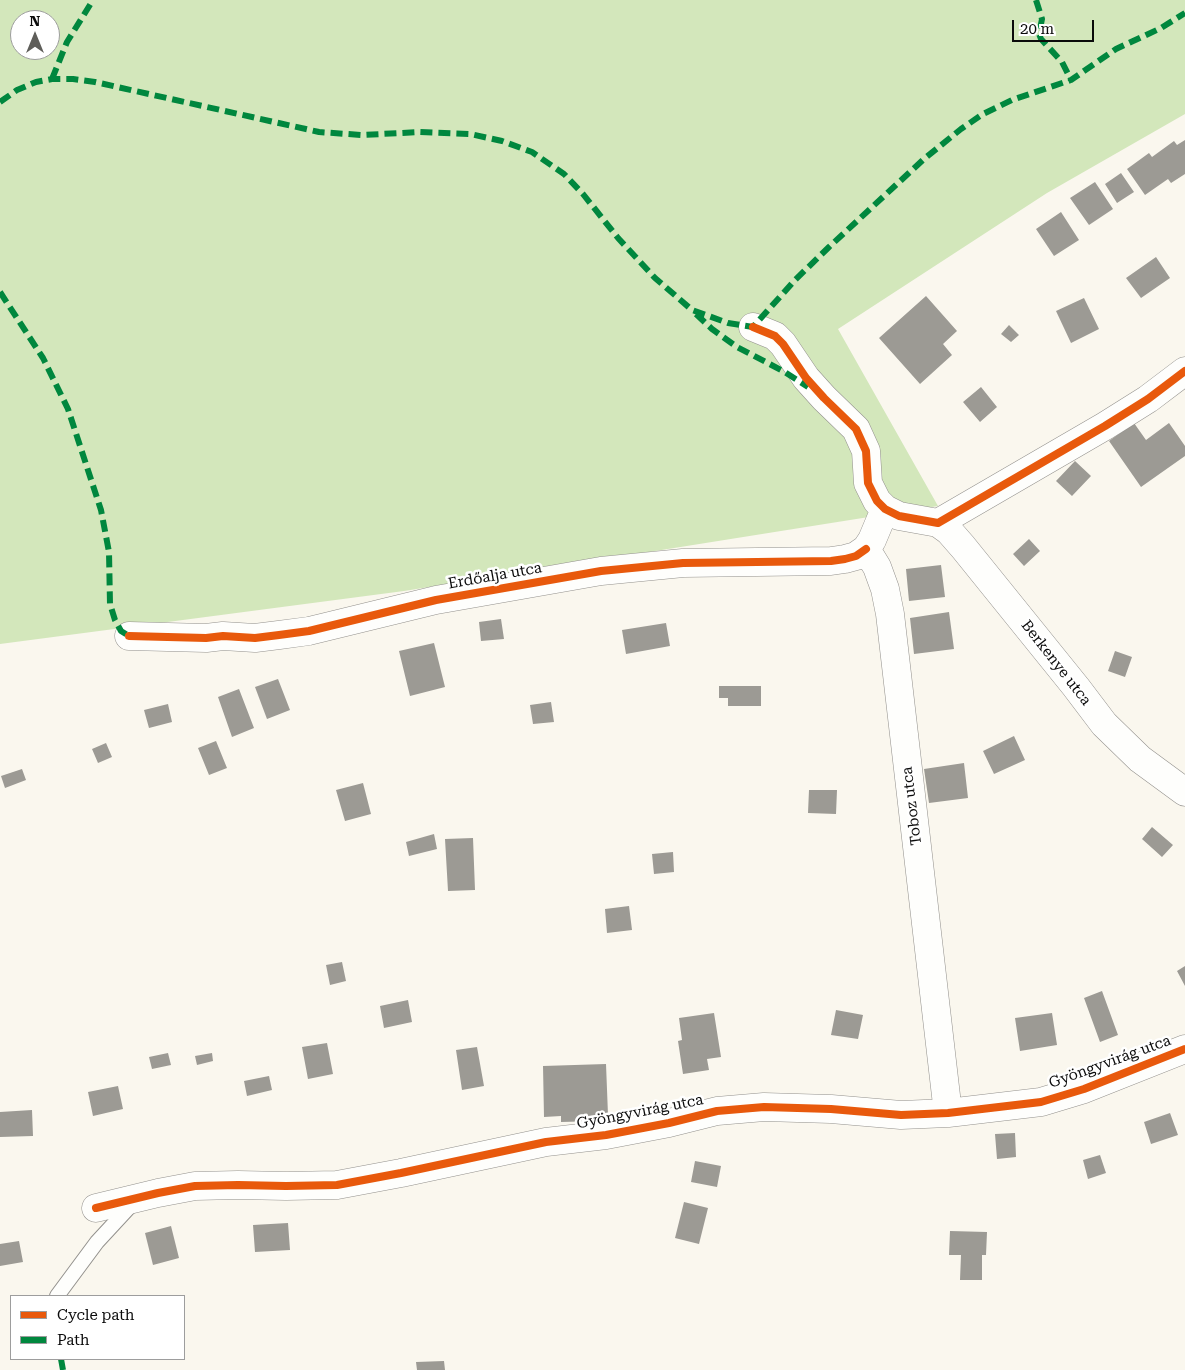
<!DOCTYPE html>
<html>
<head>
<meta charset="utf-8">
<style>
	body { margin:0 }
	#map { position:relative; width:1185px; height:1370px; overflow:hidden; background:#faf7ee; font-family:"Roboto Serif",serif }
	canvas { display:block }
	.legend { position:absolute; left:10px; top:1295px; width:175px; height:65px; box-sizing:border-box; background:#fff; border:1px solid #9d9d9d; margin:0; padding:6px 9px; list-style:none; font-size:15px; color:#0b0b0b }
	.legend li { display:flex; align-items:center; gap:10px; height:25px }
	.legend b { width:25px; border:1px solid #9d9d9d }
	.north { position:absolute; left:10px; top:10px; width:50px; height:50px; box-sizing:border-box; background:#fff; border:1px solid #9d9d9d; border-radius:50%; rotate:0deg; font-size:14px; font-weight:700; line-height:20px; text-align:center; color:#0b0b0b }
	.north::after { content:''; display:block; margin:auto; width:18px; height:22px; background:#5f5e5a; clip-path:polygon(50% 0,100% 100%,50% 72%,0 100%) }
	.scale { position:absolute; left:1012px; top:20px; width:82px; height:22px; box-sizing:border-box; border:2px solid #0b0b0b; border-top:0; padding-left:6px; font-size:15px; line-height:18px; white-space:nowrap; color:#0b0b0b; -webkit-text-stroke:4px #fff; paint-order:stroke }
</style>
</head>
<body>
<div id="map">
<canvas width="1185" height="1370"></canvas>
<ul class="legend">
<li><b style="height:6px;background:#e8590c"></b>Cycle path</li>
<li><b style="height:6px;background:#00873e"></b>Path</li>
</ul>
<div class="north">N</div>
<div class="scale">20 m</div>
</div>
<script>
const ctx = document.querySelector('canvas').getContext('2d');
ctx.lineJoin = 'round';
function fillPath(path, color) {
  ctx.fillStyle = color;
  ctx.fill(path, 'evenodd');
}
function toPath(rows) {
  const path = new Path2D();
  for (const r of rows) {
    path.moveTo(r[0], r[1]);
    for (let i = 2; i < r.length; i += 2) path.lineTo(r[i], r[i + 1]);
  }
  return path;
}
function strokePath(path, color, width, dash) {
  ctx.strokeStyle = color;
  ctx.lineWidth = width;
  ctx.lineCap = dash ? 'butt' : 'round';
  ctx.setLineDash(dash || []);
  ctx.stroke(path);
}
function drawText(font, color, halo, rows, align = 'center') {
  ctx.font = font + ' "Roboto Serif",serif';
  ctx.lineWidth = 5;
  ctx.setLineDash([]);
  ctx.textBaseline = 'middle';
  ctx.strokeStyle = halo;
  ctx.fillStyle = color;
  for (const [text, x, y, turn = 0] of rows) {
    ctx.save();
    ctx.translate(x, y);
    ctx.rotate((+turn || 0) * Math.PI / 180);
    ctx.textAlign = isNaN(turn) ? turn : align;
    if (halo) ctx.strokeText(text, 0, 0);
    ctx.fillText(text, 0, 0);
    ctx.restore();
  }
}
const forest = toPath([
	[0,0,1185,0,1185,114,1047,193,838,329,938,506,404,591,0,644],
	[20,20,50,20,50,50,20,50]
]);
const building = toPath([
	[1185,140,1185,174,1171,183,1168,179,1145,195,1127,169,1149,153,1152,157,1174,141,1177,145],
	[1121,173,1134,192,1117,203,1105,184],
	[1095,182,1113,209,1089,225,1070,198],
	[1061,212,1079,240,1054,256,1036,229],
	[1156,257,1170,278,1141,298,1126,278],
	[926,296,957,331,943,344,952,355,920,384,879,338],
	[1084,298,1099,329,1071,343,1056,311],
	[1009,325,1019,335,1011,342,1001,334],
	[981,387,997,407,980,422,963,402],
	[1134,423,1146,440,1169,423,1185,446,1185,456,1141,487,1109,441],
	[1075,461,1091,476,1072,496,1056,481],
	[1029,539,1040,551,1024,566,1013,554],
	[941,565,945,597,909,601,906,569],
	[949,612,954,649,914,654,910,618],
	[501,619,504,639,481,641,479,622],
	[666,623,670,646,626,654,622,630],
	[434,643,445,687,410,696,399,651],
	[1115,651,1132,657,1125,677,1108,671],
	[278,679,290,710,267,719,255,687],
	[719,686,761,686,761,706,728,706,728,698,719,698],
	[239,689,254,728,232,737,218,697],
	[551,702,554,722,533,724,530,705],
	[168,704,172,722,149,728,144,710],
	[1014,736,1025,760,994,774,983,751],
	[216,741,227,768,209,775,198,748],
	[106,743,112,757,98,763,92,749],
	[964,763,968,798,929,803,924,769],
	[22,769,26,780,5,788,1,776],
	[363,783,371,814,345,821,336,790],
	[809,790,837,790,836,814,808,813],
	[1152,827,1173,845,1162,857,1142,839],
	[434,834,437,849,409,856,406,842],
	[473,838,475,890,448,891,445,839],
	[673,852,674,872,654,874,652,854],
	[629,906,632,930,607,933,605,909],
	[342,962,346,981,330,985,326,965],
	[1185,966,1185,986,1177,971],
	[1102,991,1118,1035,1100,1042,1084,998],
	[408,1000,412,1022,384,1028,380,1006],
	[836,1010,863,1015,858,1039,831,1035],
	[714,1013,721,1057,707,1059,709,1070,683,1074,678,1041,682,1040,679,1018],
	[1052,1013,1057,1045,1020,1051,1015,1018],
	[327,1043,333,1074,308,1079,302,1047],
	[477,1047,484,1086,462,1090,456,1050],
	[168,1053,171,1065,152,1069,149,1057],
	[212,1053,213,1061,197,1065,195,1056],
	[606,1064,608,1115,598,1115,598,1121,561,1122,561,1116,544,1117,543,1066],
	[269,1076,272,1090,247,1096,244,1081],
	[118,1086,123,1109,93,1116,88,1092],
	[32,1110,33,1136,0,1137,0,1112],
	[1170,1113,1178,1135,1151,1144,1144,1122],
	[1015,1133,1016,1157,997,1159,995,1134],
	[1100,1155,1106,1173,1088,1179,1083,1160],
	[695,1161,721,1166,717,1187,691,1182],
	[684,1202,708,1208,699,1244,675,1238],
	[288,1223,290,1250,255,1252,253,1225],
	[171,1226,179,1258,153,1265,145,1233],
	[950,1231,987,1232,986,1255,982,1255,982,1280,960,1280,961,1255,949,1255],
	[19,1241,23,1262,0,1266,0,1244],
	[444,1361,445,1370,417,1370,416,1362]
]);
const lane = toPath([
	[57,1296,97,1242,134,1202]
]);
const street = toPath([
	[753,327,775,336,783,344,806,378,824,398,856,429,866,451,868,483,877,501,885,509,899,516,938,523,1105,426,1148,399,1185,371],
	[885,509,872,540,866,549,877,567,885,589,890,614,948,1113],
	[938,523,949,531,963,547,1076,687,1104,724,1140,759,1185,792],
	[129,636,206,638,223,636,255,638,279,635,309,631,436,600,601,571,683,563,831,561,845,559,856,556,866,549],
	[96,1208,158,1193,195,1186,238,1185,286,1186,337,1185,401,1173,546,1142,606,1135,669,1123,717,1111,764,1107,831,1109,901,1115,948,1113,1041,1102,1084,1089,1185,1049]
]);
const quiet = toPath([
	[1036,0,1042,19,1039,34,1041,39,1062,62,1071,80],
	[52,79,67,42,93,0],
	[0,102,17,90,36,82,52,79,73,79,95,82,319,132,362,135,420,132,470,134,502,141,532,152,564,174,583,194,618,238,655,278,692,310,728,323,753,327,795,280,829,247,924,159,961,129,983,114,1012,100,1071,80,1116,49,1161,28,1185,13],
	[0,292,43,358,68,409,101,510,109,552,110,604,115,620,121,631,129,636],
	[696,314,712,329,737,347,783,371,808,387],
	[61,1359,63,1370]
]);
const cycleway = toPath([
	[753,327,775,336,783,344,806,378,824,398,856,429,866,451,868,483,877,501,885,509,899,516,938,523,1105,426,1148,399,1185,371],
	[129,636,206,638,223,636,255,638,279,635,309,631,436,600,601,571,683,563,831,561,845,559,856,556,866,549],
	[96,1208,158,1193,195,1186,238,1185,286,1186,337,1185,401,1173,546,1142,606,1135,669,1123,717,1111,764,1107,831,1109,901,1115,948,1113,1041,1102,1084,1089,1185,1049]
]);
const streetNames = [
	["Erdőalja utca",495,576,-10],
	["Berkenye utca",1056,663,52],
	["Toboz utca",912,806,-97],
	["Gyöngyvirág utca",1110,1062,-20],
	["Gyöngyvirág utca",640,1112,-11]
];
fillPath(forest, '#d3e7bb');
fillPath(building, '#9c9a94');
strokePath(lane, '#93918d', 16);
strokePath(street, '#93918d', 29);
strokePath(lane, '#fefefc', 14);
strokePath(street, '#fefefc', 28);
strokePath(quiet, '#00873e', 6, [12, 6]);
strokePath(cycleway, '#e8590c', 8);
drawText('15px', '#0b0b0b', '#fff', streetNames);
</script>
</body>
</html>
